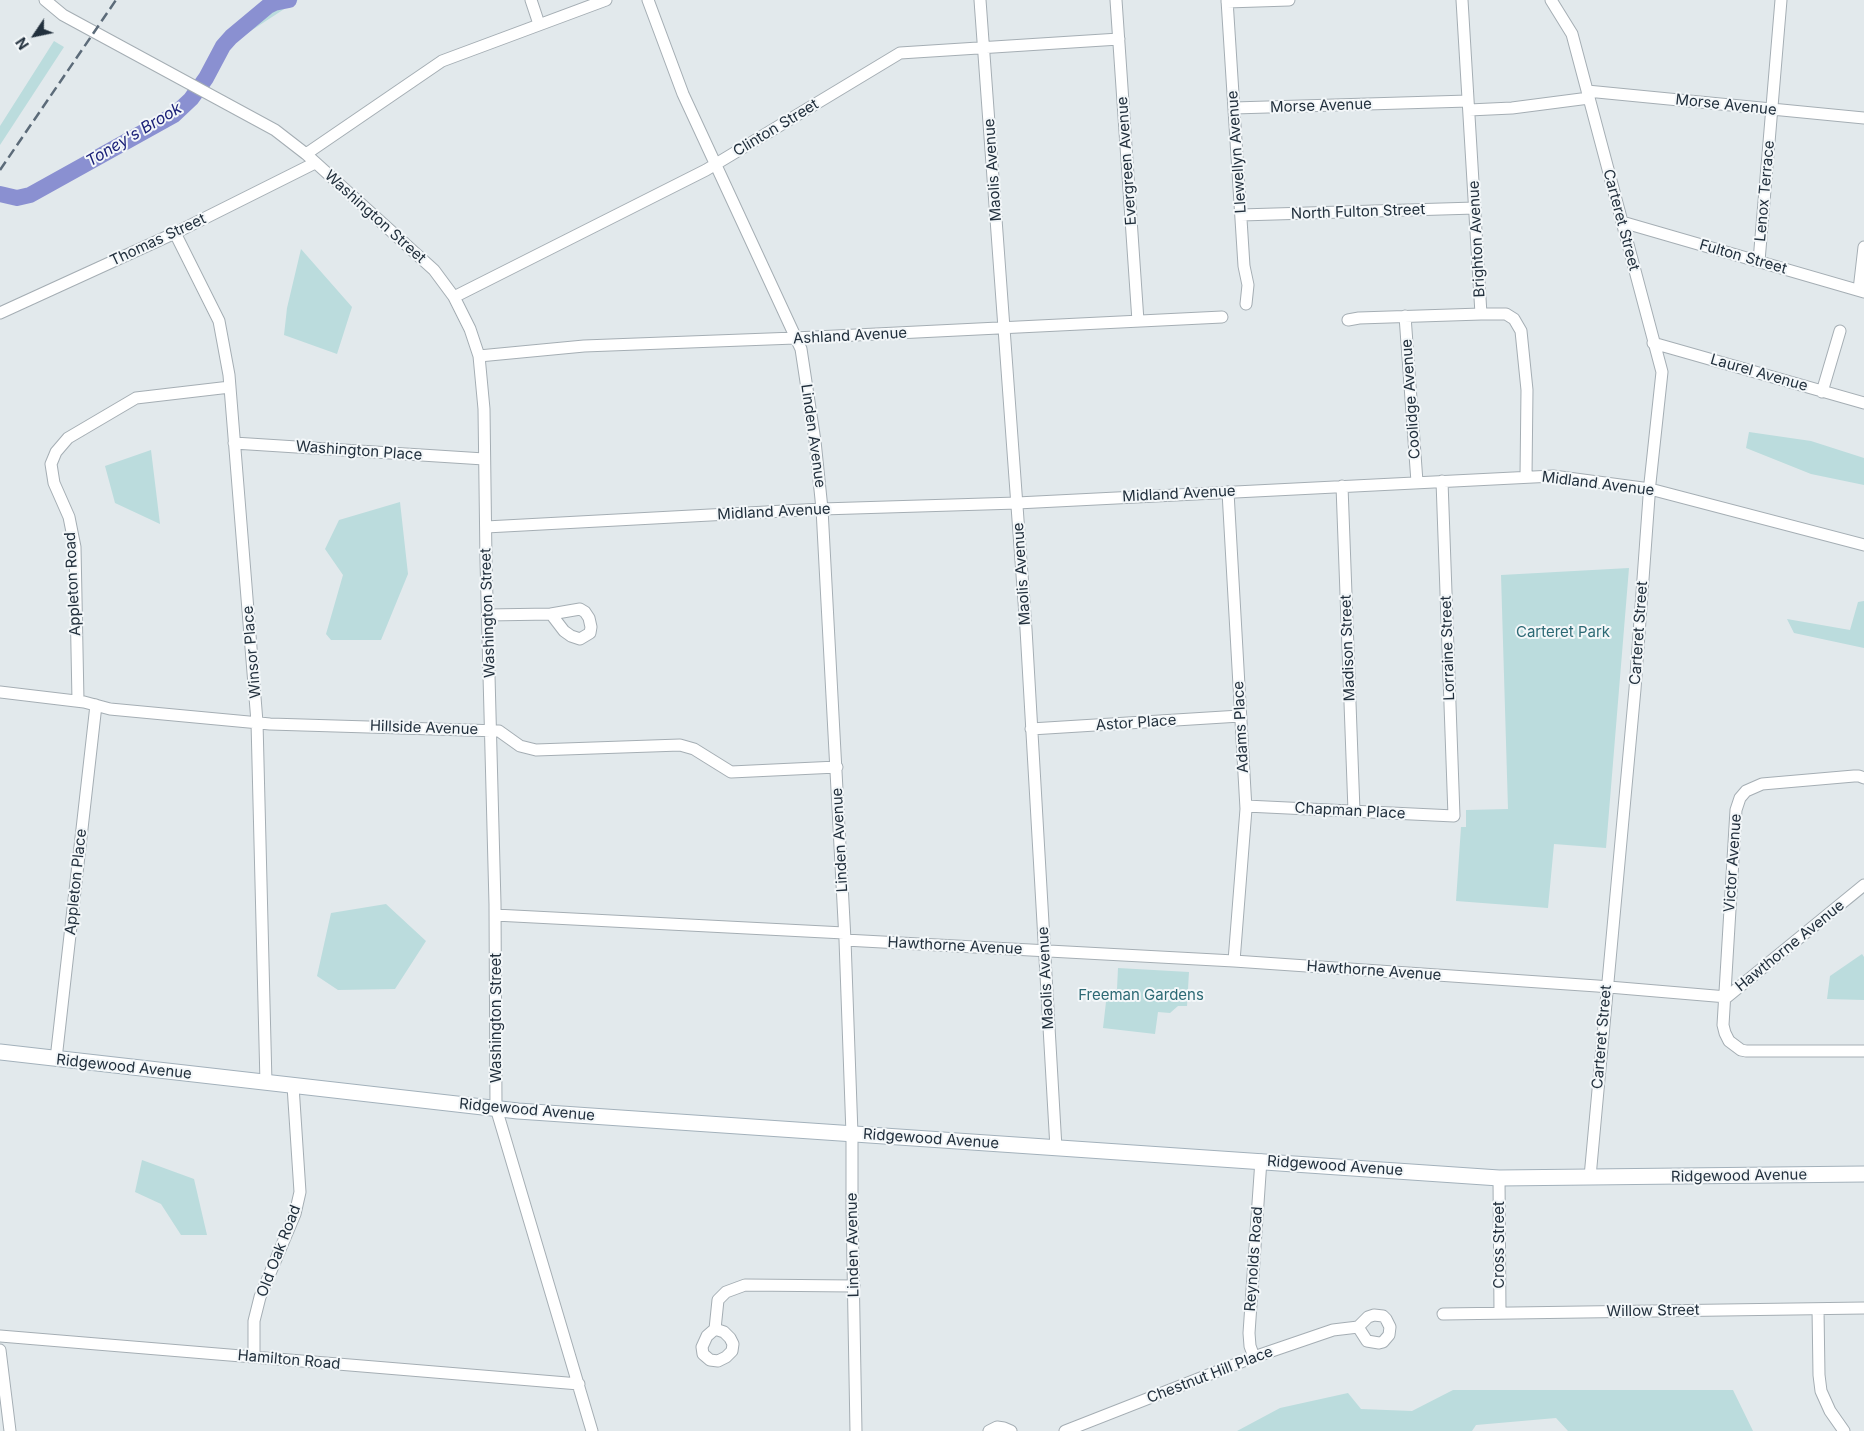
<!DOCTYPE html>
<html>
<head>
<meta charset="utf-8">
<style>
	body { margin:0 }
	#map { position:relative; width:1864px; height:1431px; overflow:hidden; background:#e2e9ec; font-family:Inter,sans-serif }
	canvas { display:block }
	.north { position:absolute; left:10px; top:10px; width:50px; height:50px; -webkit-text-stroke:4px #f3f7f9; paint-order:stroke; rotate:236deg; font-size:14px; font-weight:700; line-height:20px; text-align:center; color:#22303d }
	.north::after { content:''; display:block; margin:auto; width:18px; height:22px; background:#22303d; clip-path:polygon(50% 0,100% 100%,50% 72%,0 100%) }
</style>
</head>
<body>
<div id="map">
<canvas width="1864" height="1431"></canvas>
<div class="north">N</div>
</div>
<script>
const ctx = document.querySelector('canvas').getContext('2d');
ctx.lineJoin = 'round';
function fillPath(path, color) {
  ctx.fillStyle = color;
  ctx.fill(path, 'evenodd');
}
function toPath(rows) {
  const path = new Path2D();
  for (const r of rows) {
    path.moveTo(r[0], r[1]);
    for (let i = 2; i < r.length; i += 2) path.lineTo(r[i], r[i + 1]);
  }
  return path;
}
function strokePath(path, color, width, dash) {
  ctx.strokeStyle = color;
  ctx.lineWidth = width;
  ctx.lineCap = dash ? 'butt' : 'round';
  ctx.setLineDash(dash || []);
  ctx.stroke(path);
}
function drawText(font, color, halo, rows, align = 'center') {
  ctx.font = font + ' Inter,sans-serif';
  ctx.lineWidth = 4;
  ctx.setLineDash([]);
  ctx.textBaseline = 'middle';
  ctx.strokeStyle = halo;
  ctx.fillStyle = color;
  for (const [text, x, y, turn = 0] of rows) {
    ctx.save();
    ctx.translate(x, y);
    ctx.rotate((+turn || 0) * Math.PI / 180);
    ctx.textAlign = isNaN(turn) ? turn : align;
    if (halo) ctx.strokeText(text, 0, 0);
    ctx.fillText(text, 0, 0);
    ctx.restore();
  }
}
const green = toPath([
	[270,0,298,0,246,34,227,33,238,22],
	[54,41,64,47,0,145,0,126],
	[301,249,352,307,337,354,284,335,287,308],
	[1749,432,1811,441,1864,458,1864,485,1811,474,1746,448],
	[151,450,160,524,115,503,105,466],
	[400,502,408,574,381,640,331,640,326,634,343,575,325,549,339,520],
	[1629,568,1606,848,1554,844,1548,908,1456,901,1461,827,1466,827,1466,810,1508,809,1501,575],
	[1864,601,1864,648,1794,633,1787,619,1850,630,1858,602],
	[386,904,426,941,395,989,338,990,317,976,331,913],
	[1862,954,1864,957,1864,1000,1827,999,1830,976],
	[1118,968,1189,972,1187,1006,1178,1006,1170,1013,1158,1012,1155,1034,1103,1028,1106,1002,1099,997,1103,991,1110,992,1117,989],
	[142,1160,194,1179,207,1235,181,1235,161,1204,135,1192],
	[1453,1390,1733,1390,1753,1431,1568,1431,1556,1418,1476,1425,1472,1431,1237,1431,1280,1408,1348,1393,1361,1409,1412,1411]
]);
const river = toPath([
	[0,194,17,198,30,195,174,115,191,99,206,78,223,46,231,37,268,6,274,3,289,0]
]);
const street = toPath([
	[45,0,63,15,275,130,306,154,434,270,454,297,470,329,479,356,484,409,486,561,495,904,496,1108,592,1431],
	[531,0,539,24],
	[648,0,683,94,801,349,815,441,822,509,845,940,852,1134,852,1208,856,1431],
	[980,0,1026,629,1056,1148],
	[1116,0,1138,321],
	[1227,0,1244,266,1248,285,1246,304],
	[1462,0,1481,314],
	[1551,0,1572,34,1662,372,1650,483,1635,689,1590,1177],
	[1227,2,1289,0],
	[1587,91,1864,118],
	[1234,108,1468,101],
	[1469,110,1512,108,1589,98],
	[306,154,442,61,606,0],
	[1241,215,1475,208],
	[1622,222,1864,292],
	[175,233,219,321,229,375,257,722,266,1083],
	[1759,261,1781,0],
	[1859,290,1864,247],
	[454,297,706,170,900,53,1119,39],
	[0,313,175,233,315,163],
	[1405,316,1417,482],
	[1348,320,1359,318,1481,314,1506,314,1514,319,1521,331,1527,390,1526,476],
	[1653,343,1864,403],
	[479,356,584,346,795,338,1222,317],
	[1822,392,1840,331],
	[234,443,484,459],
	[1342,486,1354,811],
	[1228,492,1246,809,1234,961],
	[486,527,822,509,1017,503,1553,476,1650,489,1864,545],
	[487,615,551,614,564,631,571,636,580,639,590,633,591,627,589,618,585,612,580,609,551,614],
	[0,692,84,702,110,709,270,724,499,731,520,746,536,750,680,745,694,749,731,772,837,767],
	[78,701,75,547,69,517,54,483,51,464,56,452,68,438,136,398,230,387],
	[1031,729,1240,716],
	[1864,778,1859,776,1854,776,1762,784,1746,791,1740,798,1736,810,1723,1025,1725,1033,1729,1041,1741,1050,1746,1051,1864,1051],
	[1246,806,1454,816,1442,481],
	[495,915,844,933],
	[845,940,1234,961,1597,986,1727,997,1864,885],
	[56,1059,96,705],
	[1499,1178,1500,1313],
	[1818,1309,1819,1375,1821,1391,1830,1411,1844,1431],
	[1443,1314,1864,1308],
	[1374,1315,1383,1316,1386,1319,1390,1327,1389,1335,1383,1342,1379,1343,1367,1341,1358,1327,1368,1317,1374,1315],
	[715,1329,718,1300,726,1292,745,1285,854,1286],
	[715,1329,724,1332,730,1338,733,1344,732,1351,726,1357,718,1361,710,1360,703,1354,702,1347,707,1336,715,1329],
	[0,1336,579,1384],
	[0,1350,10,1431],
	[254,1357,254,1321,260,1297,295,1214,300,1192,293,1086],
	[1254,1357,1250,1346,1249,1333,1261,1160],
	[989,1431,997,1427,1004,1428,1011,1431],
	[1065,1431,1254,1357,1333,1330,1358,1327]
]);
const secondary = toPath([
	[0,1052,518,1111,1499,1178,1864,1174]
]);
const rail = toPath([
	[0,170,116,0]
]);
const streetNames = [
	["Morse Avenue",1726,105,6],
	["Morse Avenue",1321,106,-2],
	["Clinton Street",776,128,-31],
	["Llewellyn Avenue",1237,152,-94],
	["Evergreen Avenue",1127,161,-94],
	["Maolis Avenue",993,170,-94],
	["Lenox Terrace",1765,191,-85],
	["North Fulton Street",1358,212,-2],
	["Washington Street",375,217,42],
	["Carteret Street",1621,220,75],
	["Brighton Avenue",1477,239,-93],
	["Thomas Street",158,240,-25],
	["Fulton Street",1743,257,16],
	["Ashland Avenue",850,336,-3],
	["Laurel Avenue",1759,373,16],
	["Coolidge Avenue",1411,399,-94],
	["Linden Avenue",813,436,82],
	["Washington Place",359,451,4],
	["Midland Avenue",1598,484,7],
	["Midland Avenue",1179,494,-3],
	["Midland Avenue",774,512,-3],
	["Maolis Avenue",1022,574,-94],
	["Appleton Road",73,584,-93],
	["Washington Street",488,613,-92],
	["Carteret Street",1639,633,-86],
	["Madison Street",1348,648,-92],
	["Lorraine Street",1448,648,-92],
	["Winsor Place",252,652,-95],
	["Astor Place",1136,723,-4],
	["Adams Place",1241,727,-93],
	["Hillside Avenue",424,728,2],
	["Chapman Place",1350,811,3],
	["Linden Avenue",840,840,-93],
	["Victor Avenue",1733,863,-86],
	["Appleton Place",76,882,-84],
	["Hawthorne Avenue",955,946,3],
	["Hawthorne Avenue",1790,946,-39],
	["Hawthorne Avenue",1374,971,4],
	["Maolis Avenue",1046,978,-93],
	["Washington Street",496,1018,-90],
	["Carteret Street",1602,1037,-85],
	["Ridgewood Avenue",124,1067,6],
	["Ridgewood Avenue",527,1110,5],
	["Ridgewood Avenue",931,1139,4],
	["Ridgewood Avenue",1335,1166,4],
	["Ridgewood Avenue",1739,1176,-1],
	["Linden Avenue",853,1245,-91],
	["Cross Street",1499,1245,-90],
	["Old Oak Road",279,1251,-69],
	["Reynolds Road",1254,1259,-86],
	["Willow Street",1653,1311,-1],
	["Hamilton Road",289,1360,5],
	["Chestnut Hill Place",1210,1375,-21]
];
const parkNames = [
	["Carteret Park",1563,632],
	["Freeman Gardens",1141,995]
];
const waterNames = [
	["Toney's Brook",134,135,-31]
];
fillPath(green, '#bbdcdd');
strokePath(river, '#8a90d1', 16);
strokePath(street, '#a5aeb4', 13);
strokePath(secondary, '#a3b1bb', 17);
strokePath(street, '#fff', 11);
strokePath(secondary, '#fff', 15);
strokePath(rail, '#5c6b79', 2.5, [10, 5]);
drawText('15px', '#22303d', '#f3f7f9', streetNames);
drawText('15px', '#2c6974', '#f3f7f9', parkNames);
drawText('italic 16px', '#1c2279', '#f3f7f9', waterNames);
</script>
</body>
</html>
